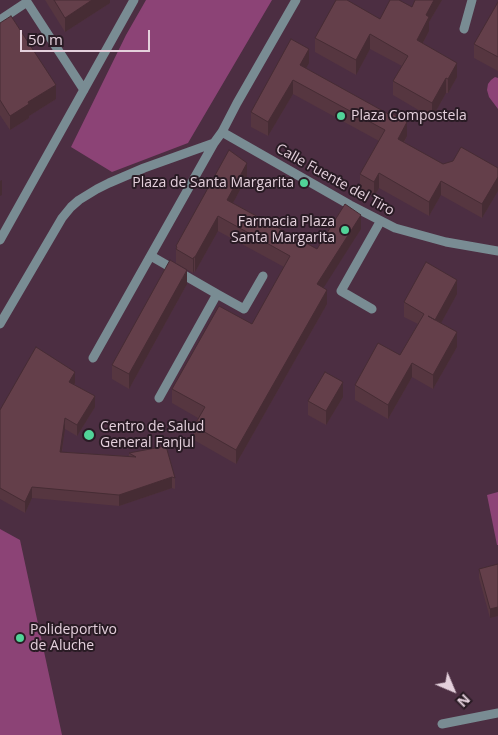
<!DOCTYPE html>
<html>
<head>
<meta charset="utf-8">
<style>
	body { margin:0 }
	#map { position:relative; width:498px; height:735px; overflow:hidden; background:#4c2e42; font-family:"Open Sans",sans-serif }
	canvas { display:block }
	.north { position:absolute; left:428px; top:665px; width:50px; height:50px; -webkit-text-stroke:4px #291b24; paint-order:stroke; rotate:135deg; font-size:14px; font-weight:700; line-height:20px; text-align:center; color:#e4d0dc }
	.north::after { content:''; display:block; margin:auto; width:18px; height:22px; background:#e4d0dc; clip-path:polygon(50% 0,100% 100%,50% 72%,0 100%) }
	.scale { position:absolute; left:20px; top:30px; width:130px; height:22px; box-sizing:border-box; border:2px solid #e4d0dc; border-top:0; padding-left:6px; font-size:15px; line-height:18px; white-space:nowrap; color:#e4d0dc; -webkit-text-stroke:4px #291b24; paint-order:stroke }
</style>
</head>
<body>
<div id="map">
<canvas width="498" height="735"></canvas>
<div class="north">N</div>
<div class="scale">50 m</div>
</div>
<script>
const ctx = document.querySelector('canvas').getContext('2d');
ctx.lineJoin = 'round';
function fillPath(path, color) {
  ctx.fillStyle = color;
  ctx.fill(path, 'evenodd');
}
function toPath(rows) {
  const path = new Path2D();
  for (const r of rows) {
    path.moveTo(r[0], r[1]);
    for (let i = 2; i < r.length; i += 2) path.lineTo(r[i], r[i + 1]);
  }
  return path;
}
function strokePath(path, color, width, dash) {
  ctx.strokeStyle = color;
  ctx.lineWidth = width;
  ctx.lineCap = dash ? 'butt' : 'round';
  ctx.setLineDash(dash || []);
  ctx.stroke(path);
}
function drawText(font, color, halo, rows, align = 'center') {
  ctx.font = font + ' "Open Sans",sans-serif';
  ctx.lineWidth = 4;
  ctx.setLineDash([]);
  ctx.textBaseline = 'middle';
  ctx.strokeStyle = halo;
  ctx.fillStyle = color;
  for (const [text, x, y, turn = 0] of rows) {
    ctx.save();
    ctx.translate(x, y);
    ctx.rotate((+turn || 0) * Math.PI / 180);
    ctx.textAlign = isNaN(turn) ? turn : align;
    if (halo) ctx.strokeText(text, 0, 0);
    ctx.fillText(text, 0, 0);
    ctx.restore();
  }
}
const green = toPath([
	[146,0,272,0,188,143,112,172,71,147,126,35],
	[495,77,498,78,498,109,489,97,487,90,488,84,491,80],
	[498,492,498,545,497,545,487,495],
	[0,529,20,540,62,735,0,735]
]);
const minor = toPath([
	[0,20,27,2,84,90],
	[464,29,472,0],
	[222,132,350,205,395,228,446,242,498,251],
	[0,240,134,0],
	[151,256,217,294,159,398],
	[217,294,244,309,263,276],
	[372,309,341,291,380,222],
	[0,324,62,218,71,207,79,200,97,189,109,183,144,168,214,143,222,132,237,103,296,0],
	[93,358,214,143],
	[442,724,498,713]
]);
const wall = toPath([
	[45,0,110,0,110,3,65,32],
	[415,0,442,0,429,22,429,31,423,43,457,77,448,93,446,93,432,118,393,95,393,81,402,66,370,49,356,75,315,52,315,38,380,19,412,7],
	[498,2,498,71,474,58,474,44],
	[0,23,56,99,29,116,29,118,10,130,0,115],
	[309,63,306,68,407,136,404,143,443,164,498,168,498,191,482,218,441,195,429,216,379,188,374,196,360,188,360,174,379,141,293,94,268,136,251,127,251,112],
	[247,177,233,203,317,249,361,229,323,288,327,304,236,464,194,440,194,426,198,418,172,403,172,389,252,324,284,267,218,231,195,272,194,271,193,273,176,263,176,246],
	[187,284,129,389,112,379,112,365],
	[457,294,441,323,457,347,433,389,412,377,388,419,355,400,355,385,400,355,418,324,404,317,404,302],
	[75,383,74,385,95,407,77,436,65,429,62,452,129,456,129,453,175,478,175,489,172,488,119,506,32,498,25,513,0,499,0,410],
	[343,397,326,425,308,415,308,401],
	[498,564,498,616,490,618,479,578,479,569]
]);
const shadedWall = toPath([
	[92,0,110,0,110,3,65,32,65,18],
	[434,0,442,0,429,22,429,31,417,54,417,40,426,15],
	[370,34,370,49,356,75,356,60],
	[309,49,309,63,300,79,300,65],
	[457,63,457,77,448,93,448,79],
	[446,78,446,93,432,118,432,103],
	[293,80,293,94,268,136,268,122],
	[56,85,56,99,29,116,29,118,10,130,10,116,28,102],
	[407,122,407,136,398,153,398,139],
	[247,163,247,177,227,214,227,200],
	[379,173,379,188,374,196,374,182],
	[498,177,498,191,482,218,482,204],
	[2,180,2,195,0,196,0,181],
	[441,181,441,195,429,216,429,202],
	[361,215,361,229,317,298,317,284],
	[218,216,218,231,195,272,195,257],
	[194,257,194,271,193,273,193,259],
	[187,270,187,284,129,389,129,374],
	[457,280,457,294,435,334,435,320],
	[327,290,327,304,236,464,236,450],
	[457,332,457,347,433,389,433,375],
	[412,363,412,377,388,419,388,405],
	[75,372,75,383,69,393,69,382],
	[343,382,343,397,326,425,326,411],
	[95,396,95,407,77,436,77,425],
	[65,418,65,429,60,463,60,452],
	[172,477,172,488,119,506,119,495],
	[32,487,32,498,25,513,25,502],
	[498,607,498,616,490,618,490,609]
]);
const building = toPath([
	[54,0,92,0,65,18,54,0],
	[336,0,347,0,380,19,390,0,399,0,412,7,415,0,434,0,426,15,429,17,417,40,457,63,448,79,446,78,432,103,393,81,408,56,370,34,356,60,315,38,336,0],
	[498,2,498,57,474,44,498,2],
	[11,16,56,85,28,102,29,104,10,116,0,100,0,23,11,16],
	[291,39,309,49,300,65,392,116,393,114,407,122,398,139,443,164,453,161,461,147,498,168,498,177,482,204,441,181,429,202,379,173,374,182,360,174,385,130,293,80,268,122,251,112,291,39],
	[229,150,247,163,227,200,317,249,345,204,361,215,317,284,327,290,236,450,194,426,205,407,172,389,219,306,252,324,290,256,218,216,195,257,194,257,193,259,176,249,177,247,176,246,229,150],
	[170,260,187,270,129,374,112,365,170,260],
	[426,262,457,280,435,320,428,316,457,332,433,375,412,363,388,405,355,385,378,343,400,355,424,314,404,302,426,262],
	[36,347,75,372,69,382,95,396,77,425,65,418,60,452,136,457,129,453,166,446,175,478,172,477,119,495,32,487,25,502,0,488,0,410,36,347],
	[325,372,343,382,326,411,308,401,325,372],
	[498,564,498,607,490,609,479,569,498,564]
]);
const markers = [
	[341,116,5,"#51d398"],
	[304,183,5,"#51d398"],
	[345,230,5,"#51d398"],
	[89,435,6,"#51d398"],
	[20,638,5,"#51d398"]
];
const poiNames = [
	["Plaza Compostela",351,116],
	["Plaza de Santa Margarita",294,183,"right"],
	["Farmacia Plaza",335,222,"right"],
	["Santa Margarita",335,238,"right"],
	["Centro de Salud",100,427],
	["General Fanjul",100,443],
	["Polideportivo",30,630],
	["de Aluche",30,646]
];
const streetNames = [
	["Calle Fuente del Tiro",335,180,29]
];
fillPath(green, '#8c4376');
strokePath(minor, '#798c93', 9);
fillPath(wall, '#563640');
fillPath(shadedWall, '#462c34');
fillPath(building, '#643f4a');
strokePath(building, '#462c34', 1);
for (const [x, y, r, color] of markers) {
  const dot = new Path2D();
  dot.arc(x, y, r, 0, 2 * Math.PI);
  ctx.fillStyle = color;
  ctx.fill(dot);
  strokePath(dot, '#291b24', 2);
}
drawText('14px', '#e4d0dc', '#291b24', poiNames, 'left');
drawText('14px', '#e4d0dc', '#291b24', streetNames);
</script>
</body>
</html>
